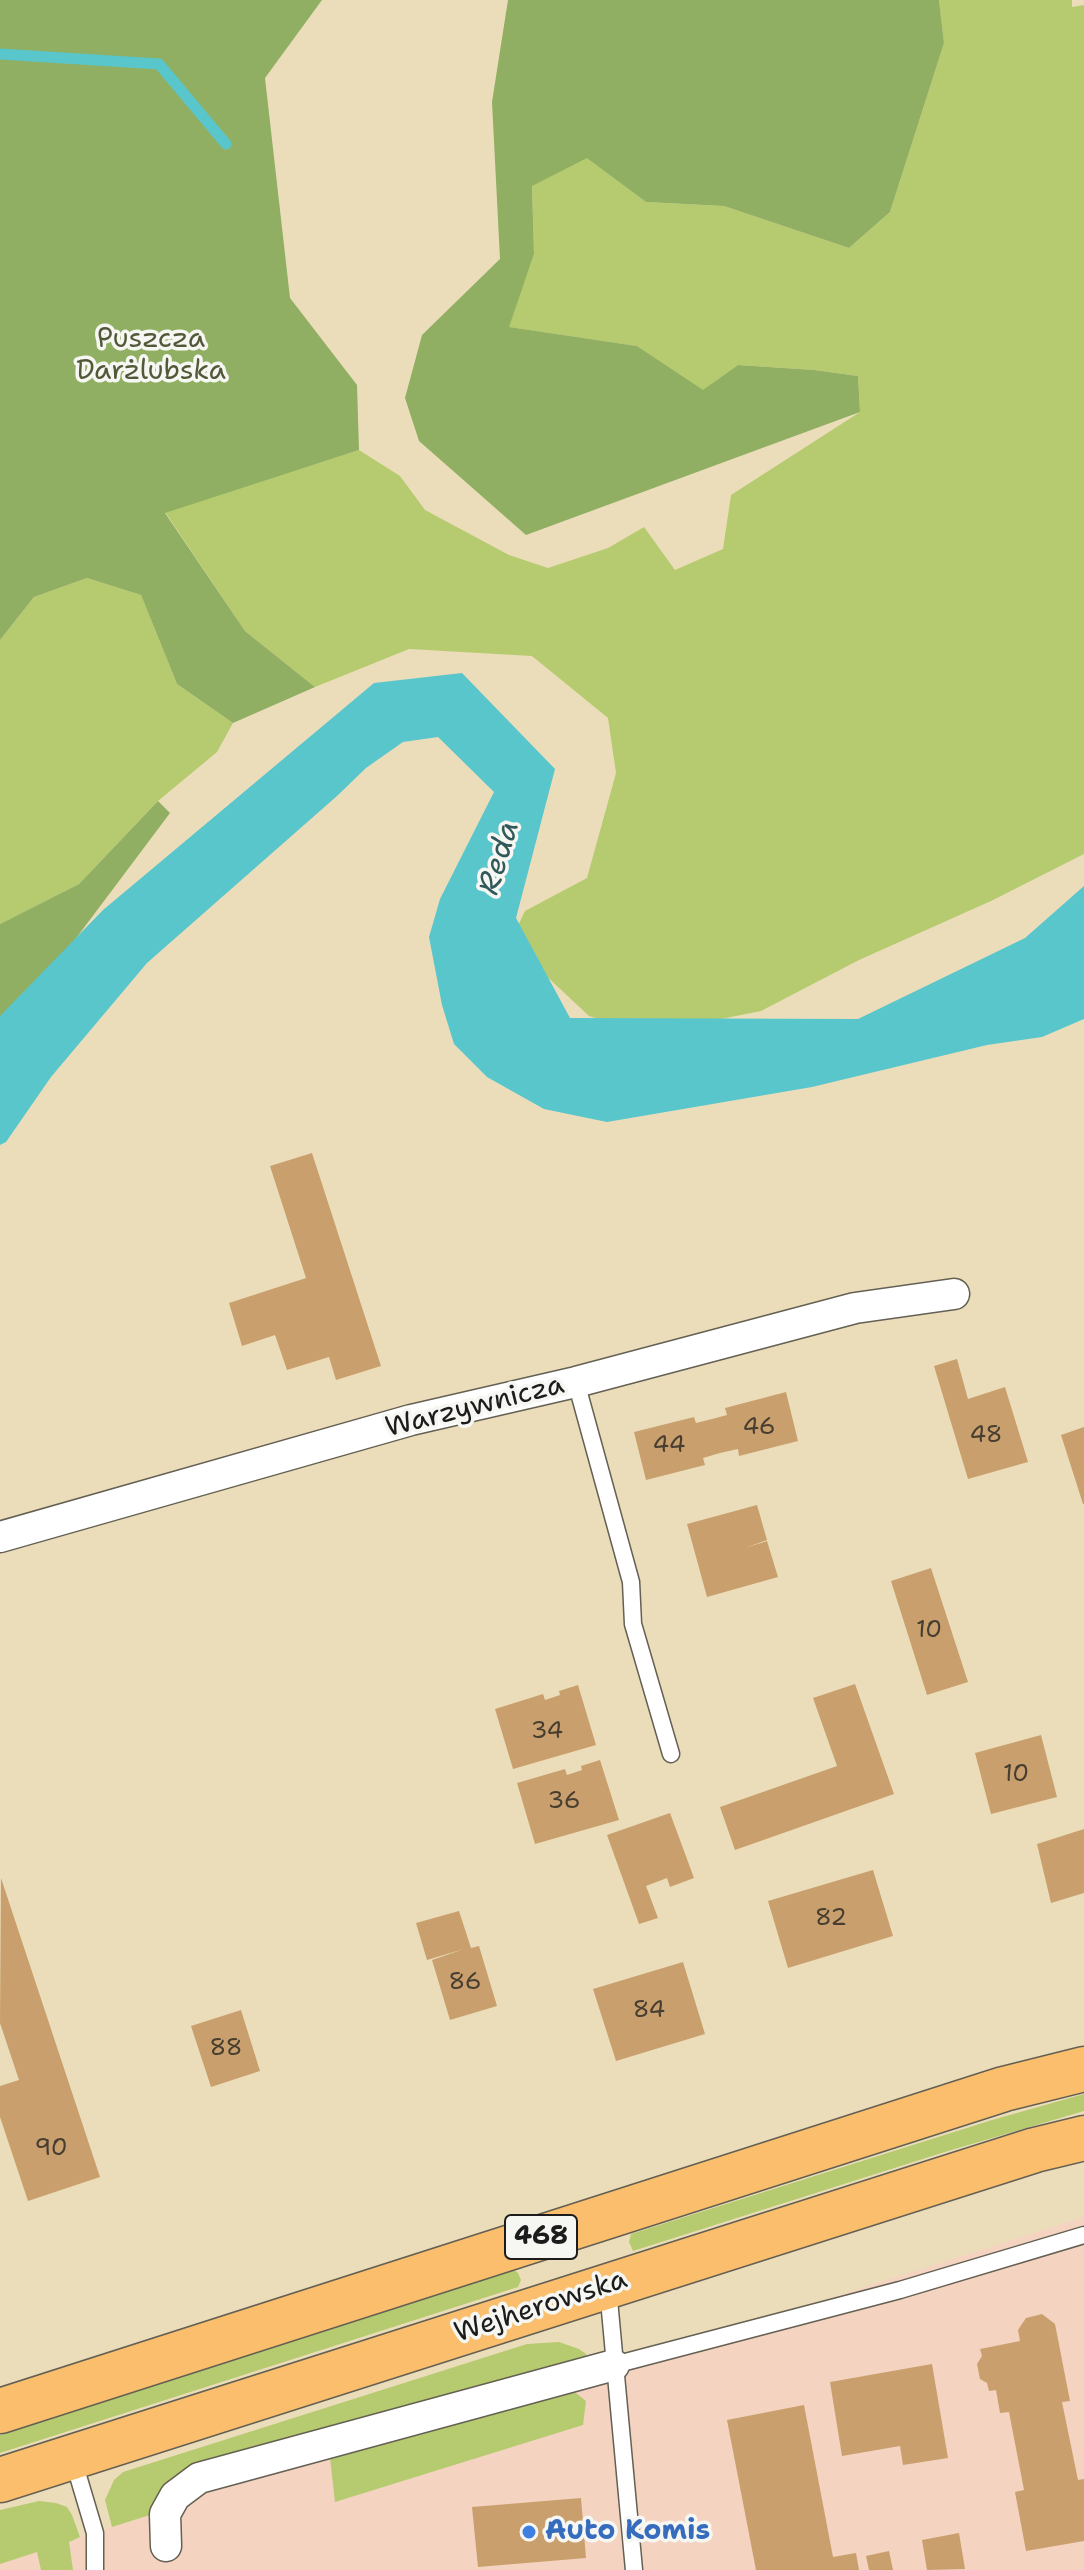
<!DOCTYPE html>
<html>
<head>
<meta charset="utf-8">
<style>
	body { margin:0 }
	canvas { display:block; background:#ebddba }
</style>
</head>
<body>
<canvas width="1084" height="2570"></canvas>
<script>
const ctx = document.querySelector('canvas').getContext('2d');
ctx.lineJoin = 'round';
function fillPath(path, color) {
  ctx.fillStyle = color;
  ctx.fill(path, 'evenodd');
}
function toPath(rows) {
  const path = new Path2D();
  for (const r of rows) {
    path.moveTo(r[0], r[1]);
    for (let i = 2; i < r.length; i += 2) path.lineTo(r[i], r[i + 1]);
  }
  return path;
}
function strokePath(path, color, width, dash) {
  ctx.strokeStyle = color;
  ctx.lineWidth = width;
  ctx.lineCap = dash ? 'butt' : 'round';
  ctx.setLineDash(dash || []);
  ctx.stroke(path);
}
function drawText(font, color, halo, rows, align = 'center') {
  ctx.font = font + ' "Shantell Sans",sans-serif';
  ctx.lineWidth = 7;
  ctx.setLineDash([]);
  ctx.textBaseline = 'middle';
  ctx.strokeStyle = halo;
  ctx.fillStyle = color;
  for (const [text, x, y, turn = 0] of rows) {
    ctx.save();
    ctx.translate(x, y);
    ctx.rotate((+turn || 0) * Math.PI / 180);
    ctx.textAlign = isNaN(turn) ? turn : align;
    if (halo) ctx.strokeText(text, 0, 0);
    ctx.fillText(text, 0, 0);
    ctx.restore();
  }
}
const built = toPath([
	[1084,2217,1084,2570,0,2570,0,2563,191,2502,191,2496,330,2458]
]);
const green = toPath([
	[939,0,1072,0,1072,7,1084,5,1084,854,991,901,859,960,761,1011,646,1034,589,1016,510,942,525,911,587,878,616,773,608,718,532,656,409,649,315,687,245,631,165,512,359,450,400,476,425,510,509,555,548,568,608,548,644,527,675,570,723,549,731,495,860,412,858,376,814,370,738,365,703,391,637,346,508,327,534,254,532,185,587,157,646,202,724,206,849,248,890,212,944,43],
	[87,578,141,595,177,684,233,723,217,752,158,801,79,884,0,924,0,640,34,597],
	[1084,2094,1084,2111,948,2151,633,2251,629,2242,631,2234,992,2120],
	[514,2270,518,2273,521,2280,518,2287,0,2453,0,2435],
	[559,2342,579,2349,586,2354,588,2361,572,2390,586,2401,583,2425,335,2502,330,2458,191,2496,191,2502,112,2527,105,2500,114,2480,123,2472,527,2344],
	[39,2501,56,2503,67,2507,72,2515,80,2537,69,2542,73,2570,41,2570,37,2552,0,2564,0,2510]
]);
const forest = toPath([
	[0,0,322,0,265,78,290,298,357,385,359,450,165,513,245,631,315,687,233,723,177,684,141,595,87,578,34,597,0,640],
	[508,0,939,0,944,43,890,212,849,248,724,206,646,202,587,158,532,186,534,254,509,327,637,346,703,390,738,365,814,370,858,376,860,412,526,535,419,441,405,398,422,335,500,259,492,102],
	[158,801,170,813,20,1013,0,1031,0,924,79,884]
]);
const water = toPath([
	[462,673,555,769,516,918,570,1018,858,1019,1025,938,1084,886,1084,1019,1042,1037,987,1045,812,1087,607,1122,544,1109,487,1077,454,1044,442,1005,429,937,440,899,494,792,438,737,403,742,366,768,337,796,147,963,51,1077,6,1142,0,1145,0,1016,103,910,374,683]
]);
const stream = toPath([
	[0,54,159,64,226,144]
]);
const building = toPath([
	[312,1153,381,1366,336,1380,329,1357,287,1370,275,1335,242,1346,229,1303,306,1278,270,1166],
	[957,1359,968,1399,1005,1387,1028,1462,968,1479,934,1366],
	[786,1392,798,1441,739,1456,738,1449,720,1453,703,1458,705,1465,646,1480,634,1432,694,1417,696,1423,712,1419,727,1415,725,1408],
	[1084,1427,1084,1504,1083,1504,1061,1435],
	[757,1505,767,1540,745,1548,767,1541,778,1577,707,1597,687,1524],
	[931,1568,968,1682,927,1695,891,1581],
	[855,1684,894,1794,735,1850,720,1807,837,1766,813,1698],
	[578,1685,596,1745,513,1769,495,1709,543,1694,545,1700,560,1695,559,1691],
	[1041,1735,1057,1797,991,1814,975,1753],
	[600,1760,619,1820,535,1844,517,1783,565,1769,567,1775,582,1770,581,1766],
	[670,1813,694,1878,670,1887,667,1878,646,1886,658,1918,639,1924,607,1835],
	[1084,1829,1084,1893,1051,1903,1037,1844],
	[873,1870,893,1936,788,1968,768,1901],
	[1,1878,100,2177,28,2201,0,2117,0,2086,19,2080,0,2023],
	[459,1911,471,1948,479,1946,497,2006,450,2020,432,1960,464,1949,427,1960,416,1923],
	[683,1962,705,2034,616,2061,593,1989],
	[241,2010,260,2071,211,2087,191,2026],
	[1042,2314,1055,2324,1070,2401,1062,2402,1078,2480,1084,2479,1084,2541,1026,2551,1015,2492,1024,2490,1009,2412,1000,2413,996,2390,989,2391,987,2383,980,2379,977,2364,982,2356,980,2349,1020,2341,1018,2330,1026,2318],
	[932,2364,948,2458,903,2465,900,2446,842,2456,830,2382],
	[804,2405,833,2557,856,2553,859,2570,756,2570,727,2420],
	[581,2498,586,2558,478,2567,472,2507],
	[959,2533,965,2569,927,2570,922,2540],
	[889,2551,893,2570,869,2570,866,2556]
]);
const service = toPath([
	[576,1382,631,1582,633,1624,671,1754],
	[608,2289,634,2570],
	[614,2365,900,2290,1084,2235],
	[73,2459,95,2533,95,2570]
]);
const minor = toPath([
	[0,1537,411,1420,576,1382,855,1308,954,1294],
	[166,2546,165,2514,175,2496,199,2478,614,2365]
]);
const primary = toPath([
	[0,2411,1004,2089,1084,2069],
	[0,2480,1035,2150,1084,2138]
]);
const markers = [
	[529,2532,8,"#3f7fe0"]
];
const numberNames = [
	["46",759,1428],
	["48",986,1436],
	["44",669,1446],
	["10",929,1631],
	["34",547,1732],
	["10",1016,1775],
	["36",564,1802],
	["82",831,1919],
	["86",465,1983],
	["84",649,2011],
	["88",226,2049],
	["90",51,2149]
];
const shields = [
	[541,2237,72]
];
const shieldNames = [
	["468",541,2237]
];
const parkNames = [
	["Puszcza",151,340],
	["Darżlubska",151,372]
];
const streetNames = [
	["Warzywnicza",475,1407,-14],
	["Wejherowska",541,2307,-18]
];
const shopNames = [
	["Auto Komis",545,2532]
];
const waterNames = [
	["Reda",500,858,-73]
];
fillPath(built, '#f4d3c0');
fillPath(green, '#b6cb6f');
fillPath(forest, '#90af62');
fillPath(water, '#59c6cc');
strokePath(stream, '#59c6cc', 11);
fillPath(building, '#c9a06d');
strokePath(service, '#646053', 19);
strokePath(minor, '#646053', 33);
strokePath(primary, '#646053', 47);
strokePath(service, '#fff', 16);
strokePath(minor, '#fff', 30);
strokePath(primary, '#fabe6d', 44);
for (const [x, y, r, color] of markers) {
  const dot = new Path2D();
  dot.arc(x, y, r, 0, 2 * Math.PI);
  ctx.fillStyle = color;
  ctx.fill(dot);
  strokePath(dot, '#f6f6f2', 3);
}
drawText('24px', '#473d30', null, numberNames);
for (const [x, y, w] of shields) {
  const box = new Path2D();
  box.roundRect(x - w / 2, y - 22, w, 44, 6);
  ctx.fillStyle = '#f6f6f2';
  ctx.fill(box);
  strokePath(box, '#1c1c1c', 2);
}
drawText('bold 26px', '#1c1c1c', null, shieldNames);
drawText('28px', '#525939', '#f6f6f2', parkNames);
drawText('28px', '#1c1c1c', '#f6f6f2', streetNames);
drawText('bold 28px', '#366cbe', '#f6f6f2', shopNames, 'left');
drawText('italic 30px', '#31585a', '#f6f6f2', waterNames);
</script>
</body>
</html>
